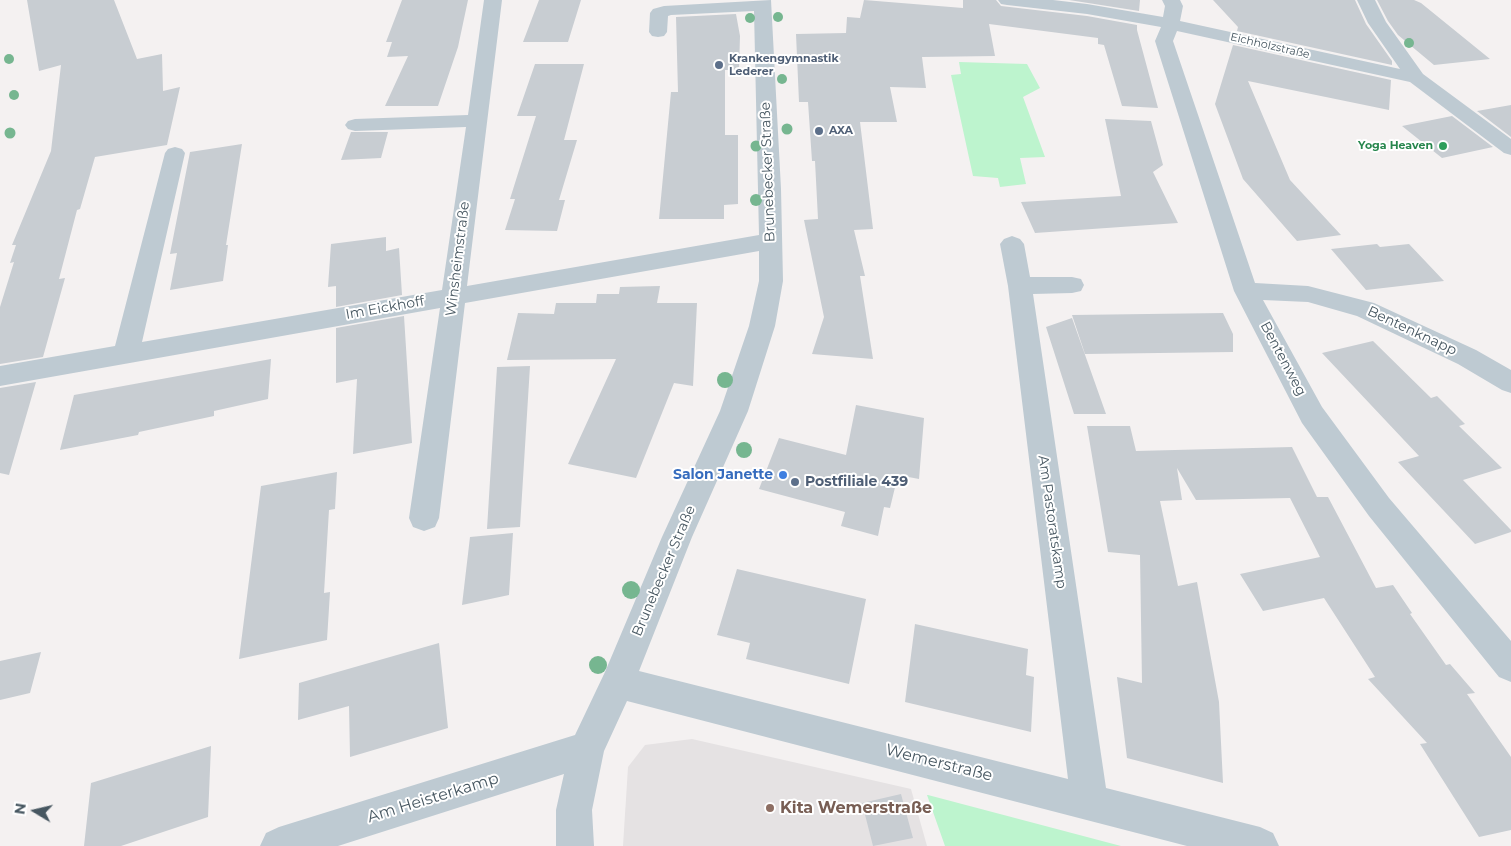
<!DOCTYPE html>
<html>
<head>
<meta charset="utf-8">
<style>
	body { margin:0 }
	#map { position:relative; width:1511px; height:846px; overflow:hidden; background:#f4f1f1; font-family:Montserrat,sans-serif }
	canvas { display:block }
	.north { position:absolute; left:10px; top:786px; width:50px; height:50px; -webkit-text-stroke:4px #fff; paint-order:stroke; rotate:279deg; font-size:14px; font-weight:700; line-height:20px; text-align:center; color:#475761 }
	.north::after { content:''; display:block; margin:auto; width:18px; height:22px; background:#475761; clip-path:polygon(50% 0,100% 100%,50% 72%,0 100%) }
</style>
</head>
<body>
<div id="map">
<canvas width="1511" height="846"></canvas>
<div class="north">N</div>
</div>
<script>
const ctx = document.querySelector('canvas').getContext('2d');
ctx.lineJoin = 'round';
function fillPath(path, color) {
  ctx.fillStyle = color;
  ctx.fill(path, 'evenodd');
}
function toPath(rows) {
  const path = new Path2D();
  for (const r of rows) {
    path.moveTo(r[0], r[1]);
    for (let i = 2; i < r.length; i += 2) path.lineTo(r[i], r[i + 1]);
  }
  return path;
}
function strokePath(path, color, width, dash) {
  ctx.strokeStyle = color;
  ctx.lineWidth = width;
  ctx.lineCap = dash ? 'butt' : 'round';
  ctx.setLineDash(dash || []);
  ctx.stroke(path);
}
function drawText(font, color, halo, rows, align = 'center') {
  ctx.font = font + ' Montserrat,sans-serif';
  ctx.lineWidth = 4;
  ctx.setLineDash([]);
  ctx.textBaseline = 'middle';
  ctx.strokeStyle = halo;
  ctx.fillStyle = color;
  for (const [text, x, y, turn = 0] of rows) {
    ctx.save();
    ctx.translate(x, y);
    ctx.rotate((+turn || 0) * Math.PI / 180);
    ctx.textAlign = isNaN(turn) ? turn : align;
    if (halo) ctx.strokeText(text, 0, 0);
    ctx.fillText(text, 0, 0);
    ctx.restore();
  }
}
const education = toPath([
	[692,739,911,789,927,846,623,846,628,767,645,745]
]);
const green = toPath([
	[959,62,1027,64,1040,88,1023,97,1045,157,1020,158,1026,184,1000,187,998,178,973,176,951,75,961,74],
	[927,795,928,795,1121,846,945,846]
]);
const building = toPath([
	[27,0,114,0,137,59,162,54,163,91,180,87,167,145,95,157,80,209,77,210,59,279,65,278,43,357,0,364,0,307,14,262,10,263,16,245,12,245,51,151,61,65,39,71],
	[402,0,468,0,458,47,438,106,385,106,408,56,387,57,392,42,386,42],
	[539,0,581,0,568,42,523,42],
	[864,0,963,8,963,0,996,0,1001,6,1087,16,1137,25,1137,30,1158,108,1122,106,1104,45,1098,44,1098,38,989,24,995,56,922,57,926,88,890,87,897,122,860,122,873,229,854,230,865,276,860,276,873,359,812,354,824,317,804,220,818,219,815,161,812,161,808,102,799,102,796,34,846,33,847,17,860,18],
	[1069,0,1140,0,1139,11],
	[1213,0,1355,0,1366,24,1392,61,1392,65,1237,31,1238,27],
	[1377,0,1414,0,1421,3,1490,59,1434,65,1398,35,1388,21],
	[736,14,740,36,739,70,725,70,725,135,738,135,738,204,724,205,724,219,659,219,671,92,678,92,676,17],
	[1233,45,1391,80,1389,110,1248,81,1290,180,1341,235,1297,241,1243,179,1215,104],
	[535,64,584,64,564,140,577,140,559,200,565,200,557,231,505,230,515,199,510,199,536,116,517,116],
	[1511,105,1511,137,1477,111],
	[1452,116,1493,147,1442,158,1402,126],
	[1105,119,1151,121,1163,165,1153,172,1178,223,1035,233,1021,202,1121,196],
	[351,132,388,132,381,158,341,160],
	[242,144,226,245,228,245,223,281,170,290,177,253,170,254,190,152],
	[386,237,386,251,399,248,402,295,336,307,336,286,328,287,331,244],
	[1377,244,1380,247,1409,244,1444,281,1366,290,1331,249],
	[660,286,657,303,697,303,693,386,674,383,636,478,568,464,616,359,507,360,518,313,554,314,556,303,596,303,597,294,619,294,620,287],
	[1223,313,1233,334,1233,352,1085,354,1072,315],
	[404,316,412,443,353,454,357,379,336,383,336,328],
	[1072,318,1106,414,1074,414,1046,327],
	[1373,341,1431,398,1437,396,1465,424,1459,426,1502,468,1463,480,1511,530,1511,532,1475,544,1398,462,1419,456,1322,353],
	[271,359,268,399,214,411,214,416,139,432,138,435,60,450,74,395],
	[530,366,520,527,487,529,497,367],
	[36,382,9,475,0,473,0,388],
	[856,405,924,418,919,479,898,475,890,508,884,507,878,536,841,526,845,512,759,489,779,438,846,455],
	[1087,426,1130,426,1136,451,1292,447,1317,497,1328,497,1376,588,1393,585,1412,613,1410,614,1446,665,1450,664,1475,693,1467,694,1511,757,1511,830,1479,837,1420,744,1427,743,1368,679,1375,677,1324,598,1263,611,1240,574,1320,557,1290,498,1196,500,1177,468,1182,500,1160,501,1178,586,1197,582,1219,702,1223,783,1127,758,1117,677,1142,683,1140,555,1108,552],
	[337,472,335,509,329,510,324,593,330,592,327,640,239,659,261,486],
	[513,533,509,595,462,605,470,537],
	[737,569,866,599,849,684,746,659,750,643,717,635],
	[915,624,1028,649,1026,675,1034,677,1031,732,905,702],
	[439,643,448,728,350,757,349,706,298,720,299,683],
	[41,652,30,693,0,700,0,661],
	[211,746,208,817,121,846,84,846,91,783],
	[901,794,913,838,873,846,862,803]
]);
const minor = toPath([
	[484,0,502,0,467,286,759,235,754,11,671,15,668,16,667,32,664,36,658,37,652,36,649,32,650,13,653,9,664,6,771,0,781,189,783,281,775,326,748,411,692,537,639,671,1068,779,1008,286,1000,244,1004,239,1012,236,1020,239,1024,244,1030,277,1072,277,1081,279,1084,285,1081,291,1072,293,1033,294,1106,788,1260,827,1273,833,1279,846,1187,846,627,701,604,751,592,810,594,846,556,846,556,810,564,774,338,846,260,846,266,833,279,827,575,735,605,672,662,537,720,411,749,326,759,281,759,251,465,303,439,518,435,527,424,531,413,527,409,518,440,308,0,386,0,366,115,346,165,153,168,149,175,147,182,149,185,153,142,342,442,290,466,127,355,131,348,129,345,125,348,121,355,119,468,115,484,0],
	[998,0,1053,0,1087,4,1163,17,1165,6,1162,0,1180,0,1183,6,1180,21,1400,69,1368,23,1357,0,1375,0,1386,22,1423,74,1511,139,1511,155,1504,153,1410,82,1177,31,1173,41,1255,283,1308,286,1374,303,1476,350,1511,370,1511,393,1502,390,1458,364,1357,316,1308,302,1263,300,1322,407,1389,498,1511,641,1511,682,1499,677,1369,516,1302,423,1234,291,1155,41,1161,27,1087,14,1007,5,1001,4,998,0]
]);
const trees = [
	[778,17,5],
	[750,18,5],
	[1409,43,5],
	[9,59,5],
	[782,79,5],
	[14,95,5],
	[787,129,5.5],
	[10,133,5.5],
	[756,146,5.5],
	[756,200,6],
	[725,380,8],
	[744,450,8],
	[631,590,9],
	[598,665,9]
];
const markers = [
	[719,65,5,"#5c6f8a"],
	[819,131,5,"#5c6f8a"],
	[1443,146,5,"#2e9e5b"],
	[783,475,5,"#3f7fe0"],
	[795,482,5,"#5c6f8a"],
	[770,808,5,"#8d6e63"]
];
const farStreetnames = [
	["Eichholzstraße",1270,46,13]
];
const farServicenames = [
	["Krankengymnastik",729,59],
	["Lederer",729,72],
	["AXA",829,131]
];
const farLeisurenames = [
	["Yoga Heaven",1433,146]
];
const streetNames = [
	["Brunebecker Straße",768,172,-92],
	["Winsheimstraße",458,259,-83],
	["Im Eickhoff",385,308,-10],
	["Bentenknapp",1412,331,25],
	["Bentenweg",1283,359,62],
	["Am Pastoratskamp",1052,522,82],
	["Brunebecker Straße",664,571,-67]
];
const shopNames = [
	["Salon Janette",773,475]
];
const serviceNames = [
	["Postfiliale 439",805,482]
];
const nearStreetnames = [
	["Wemerstraße",939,763,14],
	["Am Heisterkamp",433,798,-17]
];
const nearEducationnames = [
	["Kita Wemerstraße",780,808]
];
fillPath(education, '#e5e2e3');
fillPath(green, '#bdf4ce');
fillPath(building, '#c8cdd2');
fillPath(minor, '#becad2');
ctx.fillStyle = '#76b690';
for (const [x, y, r] of trees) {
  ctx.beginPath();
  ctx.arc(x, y, r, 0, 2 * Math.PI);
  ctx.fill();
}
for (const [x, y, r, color] of markers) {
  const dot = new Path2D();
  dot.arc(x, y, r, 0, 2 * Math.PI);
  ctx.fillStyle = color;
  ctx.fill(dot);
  strokePath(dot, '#fff', 2);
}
drawText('11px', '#475761', '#fff', farStreetnames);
drawText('bold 11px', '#4e5e75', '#fff', farServicenames, 'left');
drawText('bold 11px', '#27864d', '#fff', farLeisurenames, 'right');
drawText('14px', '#475761', '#fff', streetNames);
drawText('bold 14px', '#366cbe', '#fff', shopNames, 'right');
drawText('bold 14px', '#4e5e75', '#fff', serviceNames, 'left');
drawText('16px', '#475761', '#fff', nearStreetnames);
drawText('bold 16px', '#785e54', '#fff', nearEducationnames, 'left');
</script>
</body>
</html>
